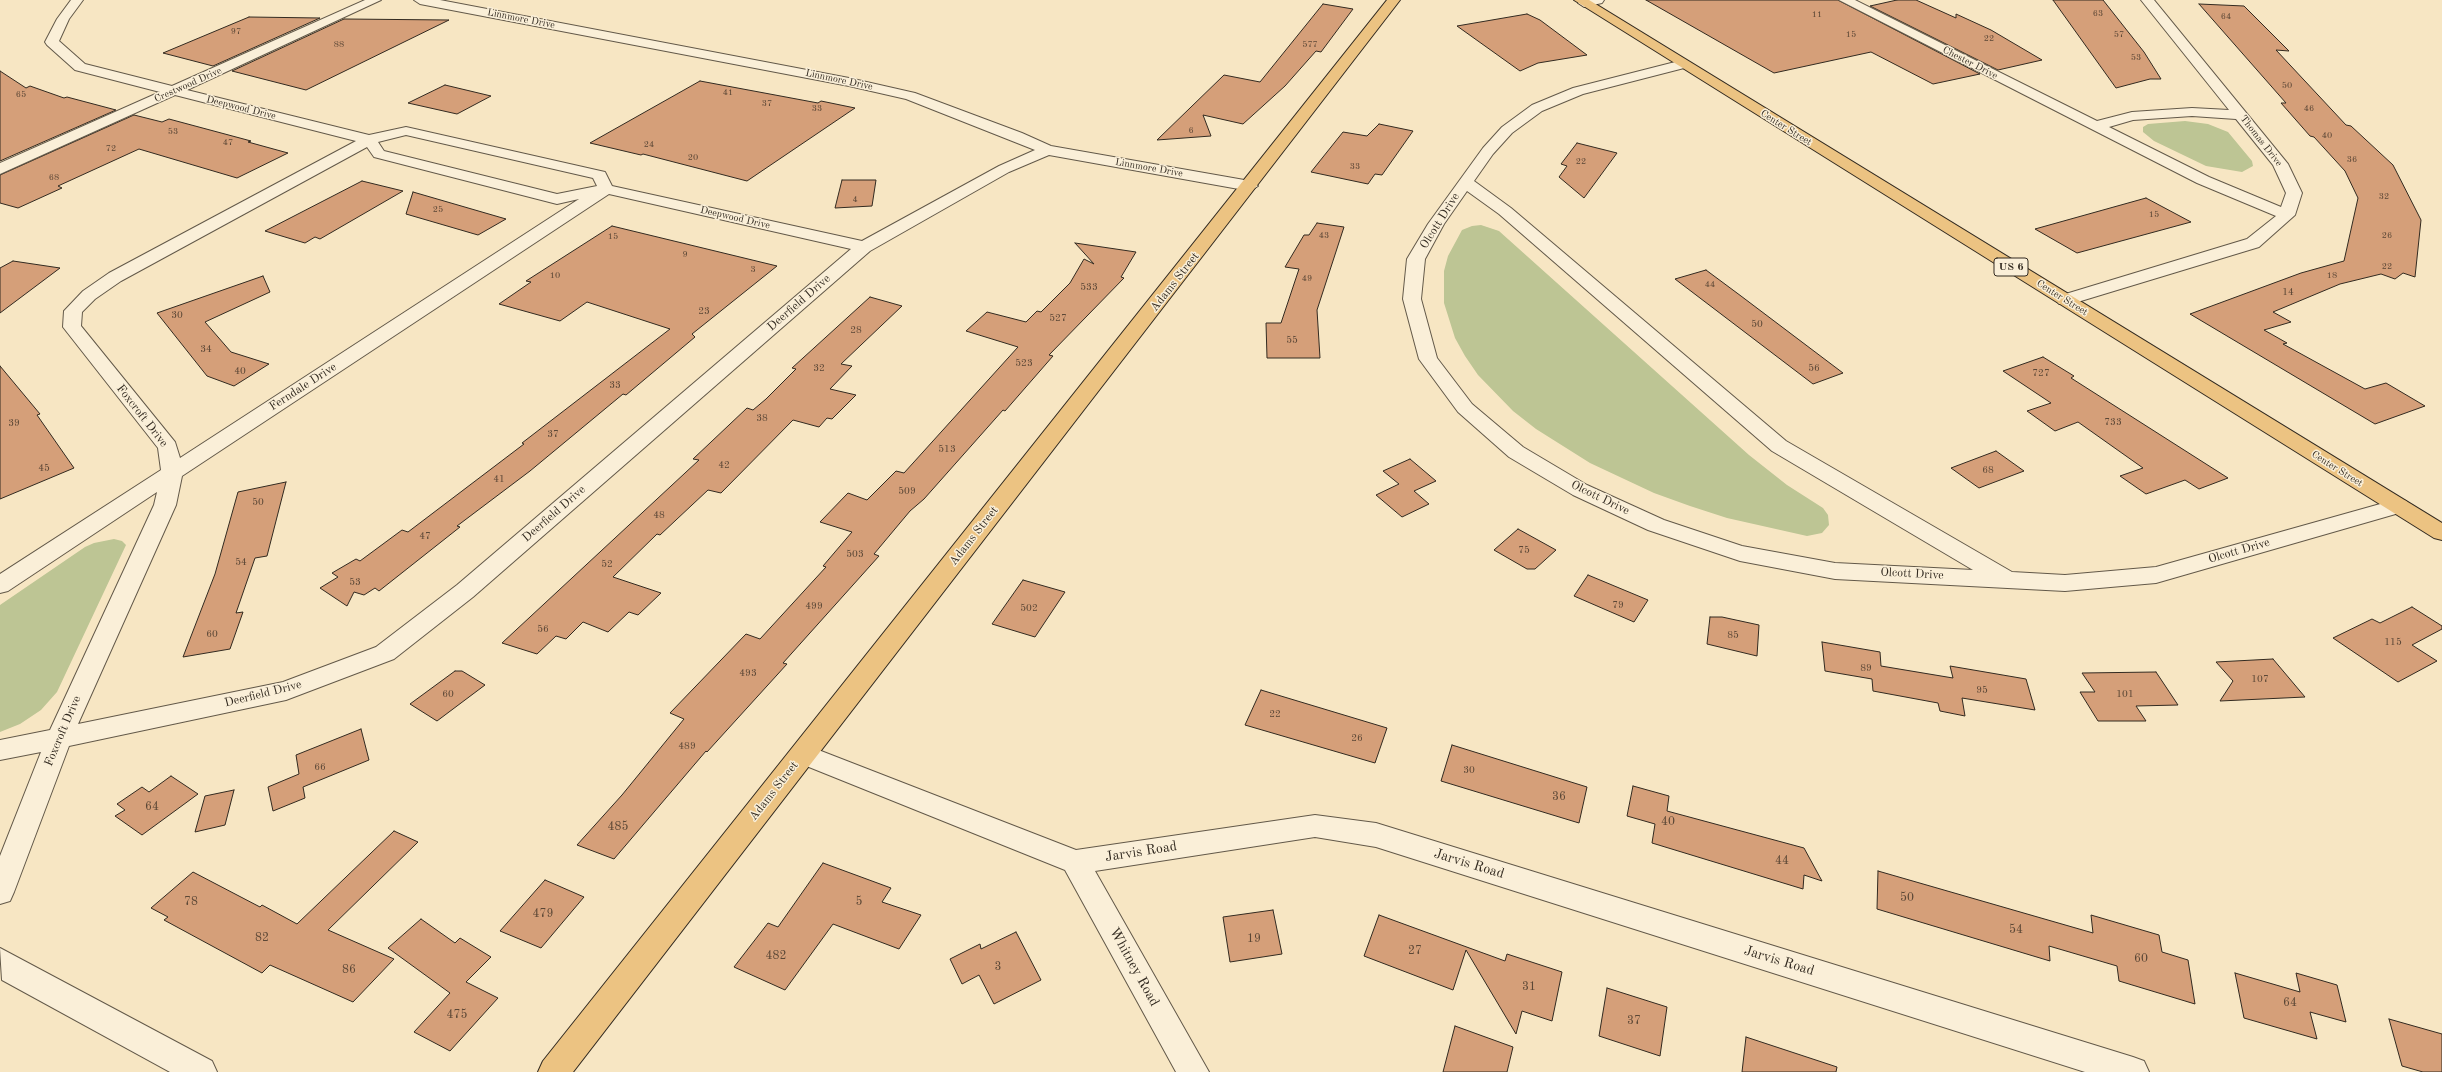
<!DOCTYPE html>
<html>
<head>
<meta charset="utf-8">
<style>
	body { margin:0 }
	canvas { display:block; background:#f7e6c3 }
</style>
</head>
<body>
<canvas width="2442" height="1072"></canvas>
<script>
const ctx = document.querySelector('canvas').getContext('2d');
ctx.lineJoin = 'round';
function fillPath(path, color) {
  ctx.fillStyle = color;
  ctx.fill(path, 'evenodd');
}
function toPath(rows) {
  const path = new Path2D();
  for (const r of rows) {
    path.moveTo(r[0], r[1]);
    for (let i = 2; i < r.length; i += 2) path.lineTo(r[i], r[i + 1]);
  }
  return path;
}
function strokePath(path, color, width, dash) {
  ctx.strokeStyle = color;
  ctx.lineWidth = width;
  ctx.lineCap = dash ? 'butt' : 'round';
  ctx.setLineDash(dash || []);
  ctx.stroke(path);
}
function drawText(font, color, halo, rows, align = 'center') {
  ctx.font = font + ' "Old Standard TT",serif';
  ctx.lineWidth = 3;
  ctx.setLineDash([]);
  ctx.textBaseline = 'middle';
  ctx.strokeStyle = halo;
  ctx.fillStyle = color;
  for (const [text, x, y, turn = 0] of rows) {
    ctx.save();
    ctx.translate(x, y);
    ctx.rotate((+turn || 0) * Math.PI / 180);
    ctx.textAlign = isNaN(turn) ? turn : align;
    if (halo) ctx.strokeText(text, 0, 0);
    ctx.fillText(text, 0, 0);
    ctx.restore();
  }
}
const green = toPath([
	[2185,121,2208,124,2228,132,2252,161,2253,166,2242,172,2206,166,2154,141,2143,132,2143,127,2148,124],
	[1481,225,1499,231,1749,455,1787,485,1823,508,1828,515,1829,525,1822,533,1807,536,1727,518,1690,506,1654,493,1590,463,1536,429,1513,411,1478,375,1465,356,1455,338,1444,303,1444,271,1448,256,1462,230,1472,226],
	[114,539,122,541,126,545,57,692,41,710,20,724,0,732,0,605,85,547,94,543]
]);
const building = toPath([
	[1646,0,1838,0,1980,74,1933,84,1871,52,1774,73,1646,0],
	[1897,0,1916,0,1956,18,1956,14,1991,30,2042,60,1998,70,1870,6,1897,0],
	[2053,0,2103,0,2144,52,2161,79,2150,79,2116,88,2053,0],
	[1323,4,1353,9,1321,52,1316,51,1285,86,1243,124,1203,115,1211,136,1157,140,1224,75,1260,82,1323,4],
	[2199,4,2244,6,2289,51,2276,50,2346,125,2351,126,2393,165,2421,220,2415,277,2403,273,2395,279,2381,274,2340,284,2273,312,2291,322,2264,330,2287,343,2283,344,2365,389,2386,383,2425,406,2375,424,2190,314,2301,273,2344,261,2358,198,2345,171,2314,137,2310,136,2281,103,2286,103,2199,4],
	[1527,14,1540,20,1587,55,1538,63,1520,71,1457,26,1527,14],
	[249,17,320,18,213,66,163,53,249,17],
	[344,19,449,20,306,90,232,71,344,19],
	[0,71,26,88,30,86,64,98,67,97,116,110,0,161,0,71],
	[700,81,818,103,821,101,855,108,747,181,643,154,641,155,590,143,700,81],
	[445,85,491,96,457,114,408,103,445,85],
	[134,115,162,122,169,119,251,141,248,142,288,153,237,178,139,149,58,186,62,188,18,208,0,203,0,175,134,115],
	[1379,124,1413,131,1382,175,1375,174,1368,184,1311,172,1343,132,1367,136,1379,124],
	[1577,143,1617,153,1584,198,1559,177,1567,166,1561,164,1577,143],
	[842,180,876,180,872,206,835,208,842,180],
	[362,181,403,191,320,239,315,237,305,243,265,231,362,181],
	[413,192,506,219,478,235,406,214,413,192],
	[2146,198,2191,222,2077,253,2035,229,2146,198],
	[1317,223,1344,227,1317,310,1320,358,1267,358,1266,323,1281,323,1299,269,1285,267,1304,235,1309,235,1317,223],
	[612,226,777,266,692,334,695,337,626,395,623,394,530,471,457,526,460,527,379,591,375,588,364,595,354,592,347,606,320,588,338,577,332,573,356,559,360,561,402,530,408,532,524,444,522,443,670,329,587,302,560,321,499,304,531,282,526,281,612,226],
	[1075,243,1136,252,1121,277,1124,278,1049,355,1053,356,1005,411,1003,410,924,499,910,511,874,554,879,556,783,663,787,664,707,752,706,751,614,859,577,845,622,795,684,719,670,713,746,634,760,639,826,567,823,566,852,532,820,522,848,493,867,500,896,471,904,473,1018,347,966,331,987,312,1026,322,1037,311,1041,312,1070,283,1084,259,1094,264,1075,243],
	[13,261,60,268,0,313,0,268,13,261],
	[1706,270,1741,296,1843,373,1813,384,1675,279,1706,270],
	[263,276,270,292,205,322,231,352,269,364,234,386,207,376,157,313,263,276],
	[870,297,902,306,841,364,852,366,830,389,856,395,832,419,827,418,819,427,793,420,721,493,708,490,660,535,657,534,613,577,661,593,638,615,629,612,608,632,583,622,566,639,556,636,537,654,502,643,699,460,693,459,747,408,753,410,766,399,796,369,792,368,870,297],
	[2043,357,2074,376,2071,378,2228,478,2199,489,2185,480,2146,494,2120,476,2143,468,2078,422,2055,431,2027,411,2051,403,2003,371,2043,357],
	[0,366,40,414,37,415,74,468,0,499,0,366],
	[1996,451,2024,471,1979,488,1951,468,1996,451],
	[1410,459,1436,481,1414,491,1429,504,1402,517,1376,495,1399,484,1383,471,1410,459],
	[286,482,267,556,255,558,236,613,243,612,230,649,183,657,215,574,238,492,286,482],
	[1518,529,1556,550,1535,569,1527,569,1494,550,1518,529],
	[1588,575,1648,600,1634,622,1574,596,1588,575],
	[1023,580,1065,592,1035,637,992,624,1023,580],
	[2412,607,2442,626,2442,629,2412,645,2437,661,2398,682,2333,638,2372,619,2380,623,2412,607],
	[1710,617,1722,617,1759,625,1757,656,1707,644,1710,617],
	[1822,642,1880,652,1881,666,1953,678,1950,666,2026,679,2035,710,1962,698,1965,716,1940,711,1938,703,1873,691,1872,679,1825,671,1822,642],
	[2273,659,2305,697,2220,701,2233,681,2216,662,2273,659],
	[455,671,462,671,485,685,437,721,410,704,455,671],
	[2156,672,2178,705,2136,706,2146,721,2098,721,2080,692,2095,692,2082,673,2156,672],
	[1261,690,1387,728,1375,763,1245,725,1261,690],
	[361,729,369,760,303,787,305,798,273,811,268,787,299,774,296,755,361,729],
	[1452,745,1587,787,1579,823,1441,781,1452,745],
	[171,776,198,794,142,835,115,816,125,810,117,804,142,787,149,792,171,776],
	[1633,786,1669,796,1667,811,1804,848,1822,881,1804,875,1803,889,1652,843,1655,824,1627,816,1633,786],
	[234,790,225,825,195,832,205,796,234,790],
	[394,831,418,842,328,930,394,959,353,1002,270,965,262,973,164,920,168,917,151,908,193,872,260,907,262,905,297,924,394,831],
	[823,863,891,888,882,902,921,915,899,949,833,924,785,990,734,967,768,923,778,927,823,863],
	[1878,871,2093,933,2091,915,2159,935,2162,952,2188,960,2195,1004,2119,981,2117,966,2049,946,2050,961,1877,909,1878,871],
	[545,880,584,897,541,948,500,931,545,880],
	[1273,910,1282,954,1230,962,1223,917,1273,910],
	[1379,915,1505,961,1507,954,1562,972,1552,1021,1522,1011,1516,1034,1466,950,1453,990,1364,956,1379,915],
	[421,919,455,943,460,938,491,957,466,982,498,998,450,1051,414,1032,450,993,388,948,421,919],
	[1016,932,1041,980,994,1004,979,975,962,984,950,959,980,944,981,949,1016,932],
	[2235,973,2300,992,2296,973,2337,985,2346,1022,2310,1012,2317,1039,2244,1018,2235,973],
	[1607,988,1667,1007,1660,1056,1599,1036,1607,988],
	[2389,1019,2442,1034,2442,1072,2423,1072,2402,1066,2389,1019],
	[1455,1026,1513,1047,1507,1072,1443,1072,1455,1026],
	[1746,1037,1837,1067,1836,1072,1742,1072,1746,1037]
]);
const minor = toPath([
	[71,0,83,0,69,19,59,41,85,64,172,86,365,0,381,0,187,90,369,135,406,127,605,172,612,186,862,241,999,166,1035,150,906,99,849,86,420,4,414,0,440,0,849,78,915,93,1022,133,1051,146,1250,181,1258,186,1250,191,1049,155,1009,172,870,251,473,597,394,659,286,700,69,746,14,892,10,901,0,904,0,856,41,752,0,760,0,740,50,730,154,505,157,492,8,591,0,593,0,574,161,470,158,448,63,327,64,311,83,291,109,273,356,141,175,95,0,174,0,163,160,92,75,70,47,45,45,42,57,19,71,0],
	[406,135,593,178,597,186,557,194,384,151,378,142,406,135],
	[367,147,374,157,557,204,579,199,180,458,175,442,81,326,82,312,95,299,121,281,367,147],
	[609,194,851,249,457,585,376,647,283,682,78,724,176,505,182,476,609,194],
	[1580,0,1604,0,1602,3,1584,7,1578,3,1580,0],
	[1839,0,1855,0,2097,121,2132,112,2192,108,2229,110,2141,0,2154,0,2288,164,2302,193,2295,215,2259,247,2071,304,2059,304,2056,300,2059,296,2247,239,2276,216,2197,183,1839,0],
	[2192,116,2236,119,2273,165,2286,193,2281,207,2209,177,2109,127,2133,120,2192,116],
	[1683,60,1690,64,1688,67,1583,94,1542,111,1512,133,1493,154,1474,181,1511,208,1786,441,2012,572,2065,575,2156,567,2398,499,2406,501,2409,506,2406,511,2156,583,2065,591,1835,579,1740,561,1648,530,1573,495,1509,457,1458,412,1419,359,1403,299,1407,259,1428,224,1483,148,1502,127,1532,105,1573,88,1683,60],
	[1467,191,1499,214,1772,451,1973,570,1835,563,1742,546,1664,520,1587,485,1523,447,1472,404,1437,358,1421,299,1425,259,1444,224,1467,191],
	[803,744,1076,850,1315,815,1376,823,2133,1057,2144,1061,2149,1072,2085,1072,1376,847,1315,837,1095,871,1209,1072,1176,1072,1065,870,794,761,790,754,794,747,803,744],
	[0,948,212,1061,217,1072,170,1072,2,980,0,948]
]);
const major = toPath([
	[1387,0,1400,0,573,1072,538,1072,543,1061,1387,0],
	[1574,0,1589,0,2442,523,2442,540,2434,538,1574,0]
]);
const farNumbernames = [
	["63",2098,14],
	["11",1817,15],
	["64",2226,17],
	["97",236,32],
	["15",1851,35],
	["57",2119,35],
	["22",1989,39],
	["88",339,45],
	["577",1310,45],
	["53",2136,58],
	["50",2287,86],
	["41",728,93],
	["65",21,95],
	["37",767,104],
	["33",817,109],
	["46",2309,109],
	["6",1191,131],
	["53",173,132],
	["40",2327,136],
	["47",228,143],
	["24",649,145],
	["72",111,149],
	["20",693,158],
	["36",2352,160],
	["22",1581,162],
	["33",1355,167],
	["68",54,178],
	["32",2384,197],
	["4",855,200],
	["25",438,210],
	["15",2154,215],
	["43",1324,236],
	["26",2387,236],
	["15",613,237],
	["9",685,255],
	["22",2387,267],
	["3",753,270],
	["10",555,276],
	["18",2332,276],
	["49",1307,279],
	["44",1710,285]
];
const farStreetnames = [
	["Linnmore Drive",521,19,11],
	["Chester Drive",1970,63,27],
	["Linnmore Drive",839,80,12],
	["Crestwood Drive",188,85,-24],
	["Deepwood Drive",241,108,14],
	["Center Street",1786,128,32],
	["Thomas Drive",2261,141,52],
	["Linnmore Drive",1149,168,10],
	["Deepwood Drive",735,218,13],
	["Center Street",2062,298,32],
	["Center Street",2337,469,32]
];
const numberNames = [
	["533",1089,287],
	["14",2288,292],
	["23",704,311],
	["30",177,315],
	["527",1058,318],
	["50",1757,324],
	["28",856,330],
	["55",1292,340],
	["34",206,349],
	["523",1024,363],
	["32",819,368],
	["56",1814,368],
	["40",240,371],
	["727",2041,373],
	["33",615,385],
	["38",762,418],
	["733",2113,422],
	["39",14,423],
	["37",553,434],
	["513",947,449],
	["42",724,465],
	["45",44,468],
	["68",1988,470],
	["41",499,479],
	["509",907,491],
	["50",258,502],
	["48",659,515],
	["47",425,536],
	["75",1524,550],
	["503",855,554],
	["54",241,562],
	["52",607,564],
	["53",355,582],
	["79",1618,605],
	["499",814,606],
	["502",1029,608],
	["56",543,629],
	["60",212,634],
	["85",1733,635],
	["115",2393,642],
	["89",1866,668],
	["493",748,673],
	["107",2260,679],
	["95",1982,690],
	["60",448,694],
	["101",2125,694],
	["22",1275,714],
	["26",1357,738],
	["489",687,746],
	["66",320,767],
	["30",1469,770]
];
const shields = [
	[2011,267,34]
];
const shieldNames = [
	["US 6",2011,267]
];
const streetNames = [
	["Olcott Drive",1440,221,-58],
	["Adams Street",1175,282,-52],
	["Deerfield Drive",799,303,-41],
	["Ferndale Drive",303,387,-33],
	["Foxcroft Drive",142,416,52],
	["Olcott Drive",1600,498,26],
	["Deerfield Drive",554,514,-41],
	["Adams Street",974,536,-52],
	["Olcott Drive",2239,551,-16],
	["Olcott Drive",1912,574,3],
	["Deerfield Drive",263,694,-14],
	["Foxcroft Drive",63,731,-67],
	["Adams Street",774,791,-52]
];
const nearNumbernames = [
	["36",1559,797],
	["64",152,807],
	["40",1668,822],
	["485",618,827],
	["44",1782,861],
	["50",1907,898],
	["78",191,902],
	["5",859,902],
	["479",543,914],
	["54",2016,930],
	["82",262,938],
	["19",1254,939],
	["27",1415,951],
	["482",776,956],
	["60",2141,959],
	["3",998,967],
	["86",349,970],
	["31",1529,987],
	["64",2290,1003],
	["475",457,1015],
	["37",1634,1021]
];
const nearStreetnames = [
	["Jarvis Road",1141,852,-9],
	["Jarvis Road",1469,864,17],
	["Jarvis Road",1779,961,17],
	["Whitney Road",1134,967,61]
];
fillPath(green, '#bdc594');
fillPath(building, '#d59f79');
strokePath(building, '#322a20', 1);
strokePath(minor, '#635949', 2);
strokePath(major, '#322a20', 2);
fillPath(minor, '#faefd8');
fillPath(major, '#ecc382');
drawText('9px', '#5b4736', null, farNumbernames);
drawText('10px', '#322a20', '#faefd8', farStreetnames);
drawText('10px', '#5b4736', null, numberNames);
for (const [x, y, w] of shields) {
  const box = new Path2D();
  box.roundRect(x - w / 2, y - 9, w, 18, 3);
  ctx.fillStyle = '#faefd8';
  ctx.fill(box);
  strokePath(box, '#322a20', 1);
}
drawText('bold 11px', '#322a20', null, shieldNames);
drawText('12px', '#322a20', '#faefd8', streetNames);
drawText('12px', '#5b4736', null, nearNumbernames);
drawText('14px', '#322a20', '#faefd8', nearStreetnames);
</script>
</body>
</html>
